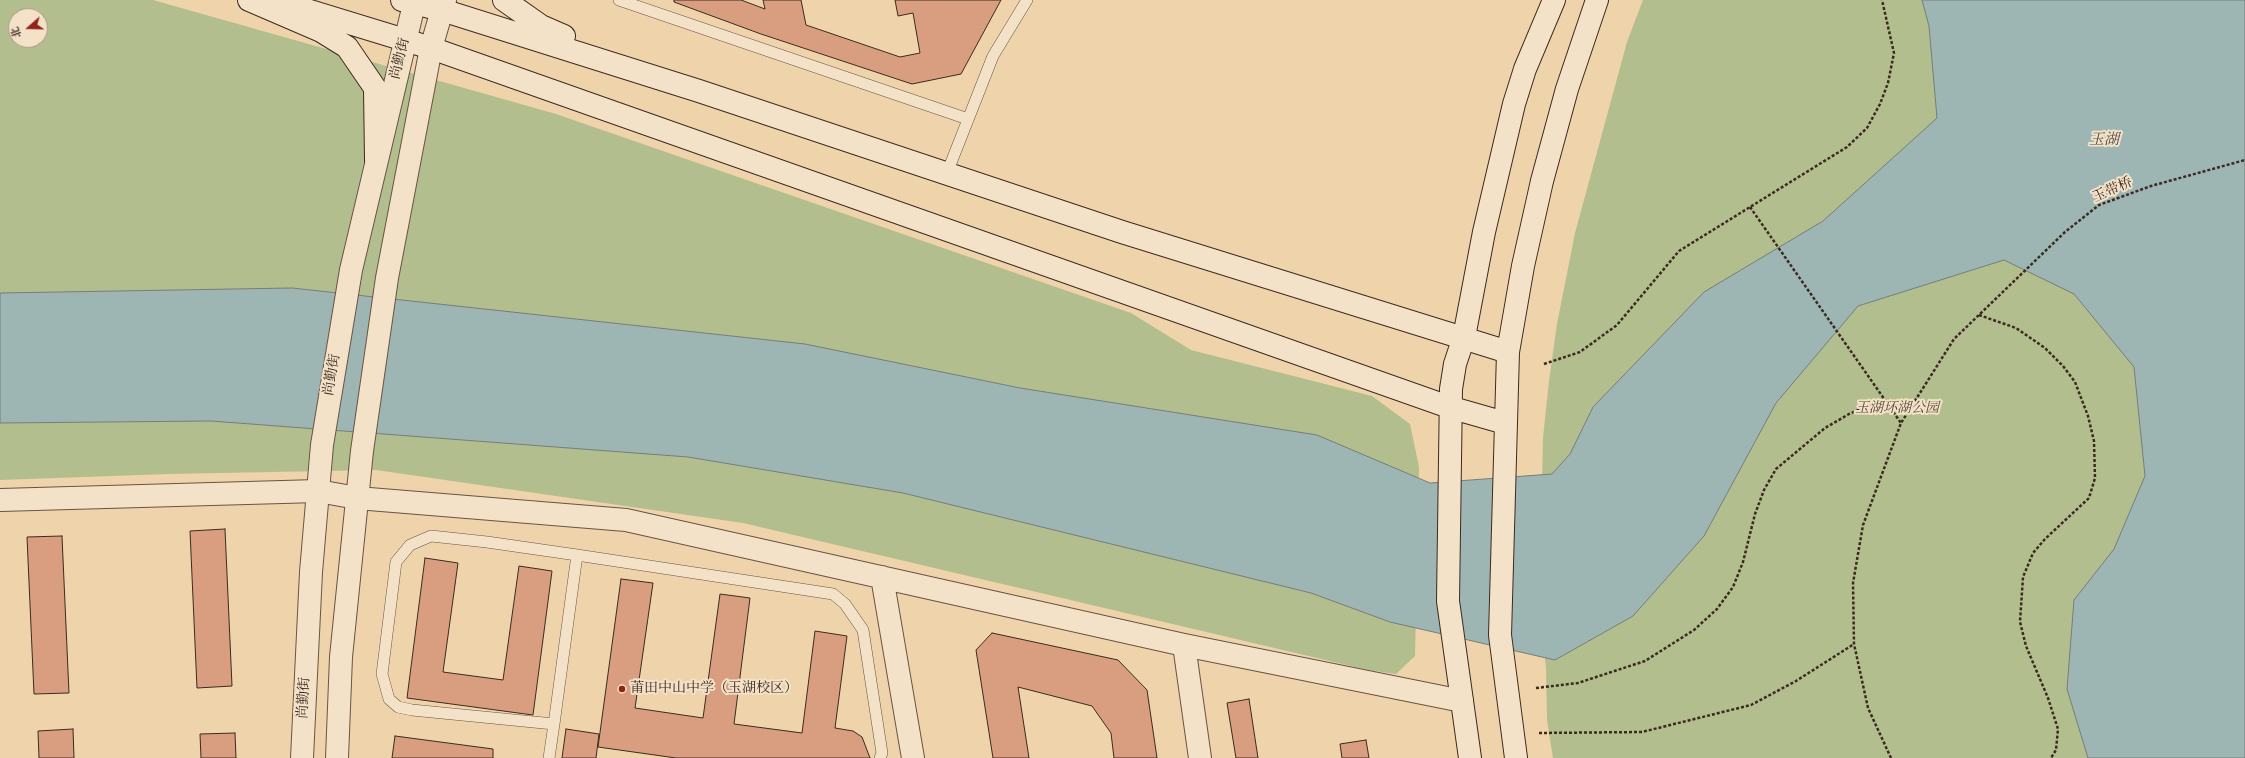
<!DOCTYPE html>
<html>
<head>
<meta charset="utf-8">
<style>
	body { margin:0 }
	#map { position:relative; width:2245px; height:758px; overflow:hidden; background:#eed3ab; font-family:Vollkorn,"Noto Serif SC",serif }
	canvas { display:block }
	.north { position:absolute; left:8px; top:8px; width:40px; height:40px; box-sizing:border-box; background:#f4e2c8; border:1px solid #aa9885; border-radius:50%; rotate:250deg; font-size:11px; font-weight:700; line-height:16px; text-align:center; color:#3c2a21 }
	.north::after { content:''; display:block; margin:auto; width:14px; height:18px; background:#8f2418; clip-path:polygon(50% 0,100% 100%,50% 72%,0 100%) }
</style>
</head>
<body>
<div id="map">
<canvas width="2245" height="758"></canvas>
<div class="north">北</div>
</div>
<script>
const ctx = document.querySelector('canvas').getContext('2d');
ctx.lineJoin = 'round';
function fillPath(path, color) {
  ctx.fillStyle = color;
  ctx.fill(path, 'evenodd');
}
function toPath(rows) {
  const path = new Path2D();
  for (const r of rows) {
    path.moveTo(r[0], r[1]);
    for (let i = 2; i < r.length; i += 2) path.lineTo(r[i], r[i + 1]);
  }
  return path;
}
function strokePath(path, color, width, dash) {
  ctx.strokeStyle = color;
  ctx.lineWidth = width;
  ctx.lineCap = dash ? 'butt' : 'round';
  ctx.setLineDash(dash || []);
  ctx.stroke(path);
}
function drawText(font, color, halo, rows, align = 'center') {
  ctx.font = font + ' Vollkorn,"Noto Serif SC",serif';
  ctx.lineWidth = 4;
  ctx.setLineDash([]);
  ctx.textBaseline = 'middle';
  ctx.strokeStyle = halo;
  ctx.fillStyle = color;
  for (const [text, x, y, turn = 0] of rows) {
    ctx.save();
    ctx.translate(x, y);
    ctx.rotate((+turn || 0) * Math.PI / 180);
    ctx.textAlign = isNaN(turn) ? turn : align;
    if (halo) ctx.strokeText(text, 0, 0);
    ctx.fillText(text, 0, 0);
    ctx.restore();
  }
}
const green = toPath([
	[0,0,153,0,556,114,1131,313,1191,350,1372,396,1410,424,1419,467,1415,656,1396,674,1368,670,743,523,376,470,168,474,0,480],
	[16,16,40,16,40,40,16,40],
	[1643,0,2245,0,2245,758,1553,758,1547,720,1546,667,1539,609,1543,438,1549,381,1557,324,1575,233,1627,42]
]);
const water = toPath([
	[1922,0,2245,0,2245,758,2088,758,2067,689,2074,600,2114,549,2145,476,2134,367,2074,294,2004,260,1858,306,1776,403,1704,536,1633,616,1555,660,1390,622,1311,593,903,493,688,457,211,421,0,423,0,293,292,288,805,344,1020,388,1317,435,1430,483,1552,474,1570,454,1593,407,1704,292,1823,221,1937,118,1929,26,1922,0]
]);
const building = toPath([
	[674,0,741,0,765,9,763,0,801,0,806,25,900,57,920,53,913,13,898,16,895,0,1001,0,961,74,912,84,761,34,674,2,674,0],
	[225,529,232,686,197,688,190,531,225,529],
	[62,536,69,693,34,694,27,537,62,536],
	[425,558,458,563,443,672,503,680,519,566,552,571,533,715,407,698,425,558],
	[621,579,653,583,635,708,703,718,720,594,750,598,734,724,802,733,815,631,847,636,835,728,853,731,862,737,870,758,676,758,598,747,621,579],
	[992,633,1118,660,1147,690,1157,758,1114,758,1111,733,1092,706,1018,687,1029,758,993,758,976,650,992,633],
	[1249,699,1258,758,1236,758,1227,703,1249,699],
	[73,729,74,758,39,758,38,731,73,729],
	[566,729,599,734,596,758,562,758,566,729],
	[235,733,236,758,201,758,200,734,235,733],
	[395,736,493,749,493,758,392,758,395,736],
	[1366,740,1369,758,1342,758,1340,744,1366,740]
]);
const path = toPath([
	[1750,207,1901,423],
	[1979,315,2016,328,2045,348,2063,366,2075,382,2088,416,2094,441,2095,478,2089,498,2045,539,2033,553,2023,577,2020,622,2026,646,2048,698,2058,729,2056,750,2051,758],
	[1544,364,1580,352,1617,325,1679,251,1847,147,1867,128,1880,104,1888,83,1894,53,1882,0],
	[1536,688,1578,683,1645,661,1694,630,1717,609,1733,587,1743,562,1755,514,1764,490,1776,469,1825,428,1849,414,1884,399],
	[1539,733,1642,732,1751,705,1796,681,1854,644],
	[1891,758,1868,708,1854,644,1853,583,1863,525,1901,423,1954,339,2065,232,2099,205,2151,186,2245,160]
]);
const service = toPath([
	[619,0,968,119],
	[947,173,993,56,1027,0],
	[577,555,554,724,412,710,398,707,389,699,382,674,396,562,410,545,431,536,487,542,577,555,833,594,845,604,863,630,882,753,880,758],
	[549,758,554,724]
]);
const minor = toPath([
	[0,500,318,491,357,498,626,520,1184,645,1462,701],
	[882,577,913,758],
	[1184,645,1200,758]
]);
const tertiary = toPath([
	[302,758,311,572,322,445,351,270,415,0],
	[337,758,341,657,362,451,387,278,431,48,445,0]
]);
const secondary = toPath([
	[249,0,321,31,347,47,375,88,376,159],
	[274,0,431,48,1449,407,1505,423],
	[402,0,442,10,699,91,1122,232,1508,352],
	[504,0,541,26,564,36],
	[1470,758,1448,601,1451,389,1455,364,1464,337,1484,232,1514,104,1525,69,1554,0],
	[1516,758,1500,635,1508,352,1523,266,1542,181,1567,89,1597,0]
]);
const markers = [
	[622,689,4,"#8f2418"]
];
const streetNames = [
	["尚勤街",401,59,-76],
	["玉带桥",2113,191,-24],
	["尚勤街",333,375,-80],
	["尚勤街",305,698,-87]
];
const parkNames = [
	["玉湖环湖公园",1897,409]
];
const poiNames = [
	["莆田中山中学（玉湖校区）",630,689]
];
const waterNames = [
	["玉湖",2104,141]
];
fillPath(green, '#b3be8e');
fillPath(water, '#9db6b3');
strokePath(water, '#767e79', 1);
fillPath(building, '#d99e7f');
strokePath(building, '#3c2a21', 1);
strokePath(service, '#685444', 12);
strokePath(minor, '#685444', 24);
strokePath(tertiary, '#685444', 24);
strokePath(secondary, '#3c2a21', 24);
strokePath(path, '#3c2a21', 2.5, [3, 2]);
strokePath(service, '#f4e2c8', 11);
strokePath(minor, '#f4e2c8', 22);
strokePath(tertiary, '#f4e2c8', 22);
strokePath(secondary, '#f4e2c8', 22);
for (const [x, y, r, color] of markers) {
  const dot = new Path2D();
  dot.arc(x, y, r, 0, 2 * Math.PI);
  ctx.fillStyle = color;
  ctx.fill(dot);
  strokePath(dot, '#f4e2c8', 1.5);
}
drawText('14px', '#3c2a21', '#f4e2c8', streetNames);
drawText('italic 14px', '#544837', '#f4e2c8', parkNames);
drawText('14px', '#3c2a21', '#f4e2c8', poiNames, 'left');
drawText('italic 15px', '#544d46', '#f4e2c8', waterNames);
</script>
</body>
</html>
